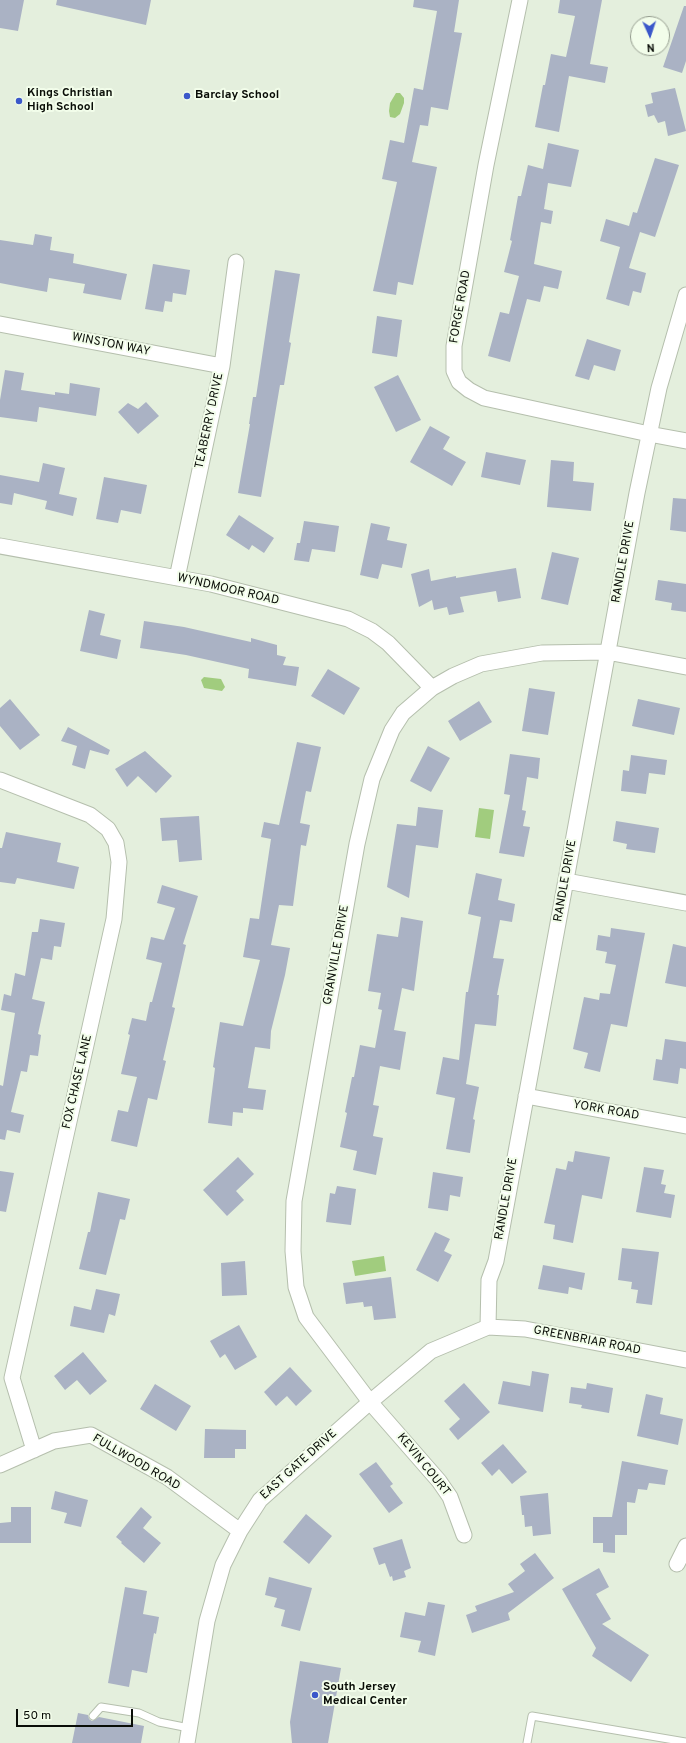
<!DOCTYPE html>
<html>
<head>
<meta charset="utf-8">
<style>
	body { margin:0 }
	#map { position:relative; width:686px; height:1743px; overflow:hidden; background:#e4efdd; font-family:Overpass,sans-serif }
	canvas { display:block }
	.north { position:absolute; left:630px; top:16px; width:40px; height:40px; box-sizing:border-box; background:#f2fdea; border:1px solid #959d8f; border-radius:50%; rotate:177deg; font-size:11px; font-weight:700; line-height:16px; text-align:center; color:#090d07 }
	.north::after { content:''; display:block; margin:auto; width:14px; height:18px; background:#3b58ca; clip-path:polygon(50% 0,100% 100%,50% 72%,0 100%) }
	.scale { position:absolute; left:16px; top:1709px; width:117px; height:18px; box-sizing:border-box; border:2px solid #090d07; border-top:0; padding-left:5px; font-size:12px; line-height:14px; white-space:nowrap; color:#090d07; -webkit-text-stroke:3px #f2fdea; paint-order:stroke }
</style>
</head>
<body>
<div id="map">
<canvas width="686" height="1743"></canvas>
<div class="north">N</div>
<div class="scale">50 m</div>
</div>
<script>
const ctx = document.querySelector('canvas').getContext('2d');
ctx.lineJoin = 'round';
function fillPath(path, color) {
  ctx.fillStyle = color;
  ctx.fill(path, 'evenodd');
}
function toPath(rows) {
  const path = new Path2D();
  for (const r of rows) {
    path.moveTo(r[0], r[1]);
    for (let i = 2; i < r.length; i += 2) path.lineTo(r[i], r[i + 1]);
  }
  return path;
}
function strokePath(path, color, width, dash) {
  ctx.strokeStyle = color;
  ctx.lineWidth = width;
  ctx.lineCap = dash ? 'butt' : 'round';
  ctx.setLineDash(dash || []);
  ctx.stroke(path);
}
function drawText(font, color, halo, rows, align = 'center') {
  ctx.font = font + ' Overpass,sans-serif';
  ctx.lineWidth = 4;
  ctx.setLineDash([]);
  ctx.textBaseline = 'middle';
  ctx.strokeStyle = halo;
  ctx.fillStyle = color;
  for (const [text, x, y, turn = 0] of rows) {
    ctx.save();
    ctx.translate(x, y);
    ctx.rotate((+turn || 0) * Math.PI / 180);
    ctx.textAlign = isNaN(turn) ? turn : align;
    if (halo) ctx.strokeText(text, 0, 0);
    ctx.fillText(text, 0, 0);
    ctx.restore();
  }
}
const water = toPath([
	[396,93,400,93,404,98,404,103,400,114,395,118,390,117,389,111,390,103],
	[204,677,221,679,225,687,222,691,204,688,201,680],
	[479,808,494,810,490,839,475,837],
	[384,1256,386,1271,355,1276,352,1261]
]);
const building = toPath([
	[0,0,24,0,18,31,0,28],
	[57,0,151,0,146,25,56,5],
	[414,0,459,0,454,32,462,33,448,110,431,107,428,126,420,125,412,162,437,167,413,285,398,282,396,295,373,291,397,182,382,179,390,140,404,143,414,88,423,90,437,11,413,7],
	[560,0,602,0,590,64,608,67,605,83,569,76,559,132,535,127,543,85,545,85,551,54,566,57,575,16,558,13],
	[684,6,686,6,686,61,682,73,663,67],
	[675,88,686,131,668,136,665,121,658,123,654,115,648,117,645,105,653,103,651,93],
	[548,143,579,150,571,187,548,183,544,209,553,211,551,224,541,222,534,264,562,271,558,289,544,286,540,302,527,299,510,362,488,356,500,312,509,314,519,276,504,272,512,241,510,240,518,196,521,196,528,165,543,169],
	[655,158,679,165,655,237,640,232,629,268,646,273,641,293,633,291,629,306,606,299,620,247,600,241,606,219,629,226,633,212,637,213],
	[35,234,52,237,50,250,74,254,73,263,127,274,121,300,83,293,85,284,49,278,47,292,0,283,0,240,33,245],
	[153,264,190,270,186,295,173,293,172,302,165,301,163,312,145,309],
	[275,270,300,274,289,342,291,343,284,385,280,385,261,497,238,493,250,424,249,424,253,397,256,397],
	[377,316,402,320,397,357,372,353],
	[587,339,621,350,615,371,594,365,589,380,575,376],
	[5,370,24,373,21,390,55,395,55,392,69,394,70,383,100,388,96,416,39,407,37,422,0,417,0,400],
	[398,375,421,420,396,432,374,387],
	[146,402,159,416,138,434,118,412,128,403,138,409],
	[430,426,450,437,443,449,466,462,452,486,410,462],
	[486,452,526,460,520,485,481,477],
	[551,460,574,462,573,481,594,483,591,511,547,507],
	[43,463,65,468,59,494,77,498,73,516,45,509,47,501,14,493,12,505,0,503,0,475,39,482],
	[104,477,147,485,141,514,121,510,118,523,96,519],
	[673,498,686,499,686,532,670,530],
	[239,515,274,538,264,553,252,545,249,550,226,535],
	[304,521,339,526,335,552,312,549,309,562,294,560,297,543,300,543],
	[371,523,390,527,387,540,407,544,402,568,382,564,378,579,360,575],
	[552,552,579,558,568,605,541,599],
	[516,568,521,598,498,602,496,591,460,597,464,612,449,615,447,607,434,610,432,600,419,607,411,574,429,569,431,581,456,576,456,578],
	[658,580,686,584,686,612,671,610,672,603,655,600],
	[89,610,105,614,100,635,121,640,117,659,80,651],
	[144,621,184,627,251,642,251,638,277,645,277,655,286,657,283,665,299,667,296,686,248,678,249,669,186,655,140,648],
	[328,669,360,688,344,715,311,696],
	[529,688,555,692,548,735,522,731],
	[10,699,40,735,20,750,0,726,0,708],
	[638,699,680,708,674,735,632,726],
	[479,701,492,722,460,741,448,721],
	[68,727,110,750,108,755,90,750,85,769,72,765,77,746,61,741],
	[297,742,321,747,311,792,306,791,300,823,310,825,306,846,301,845,293,906,279,905,271,945,290,948,285,975,271,1031,270,1049,255,1047,248,1088,266,1090,263,1110,243,1108,243,1113,233,1112,232,1126,208,1123,215,1068,213,1067,220,1022,243,1026,260,960,243,957,250,918,259,919,271,839,261,837,264,822,279,825],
	[428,746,450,758,431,792,410,781],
	[145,751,172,776,156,793,138,776,127,787,115,769],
	[510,754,540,758,538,779,527,777,522,810,526,811,523,826,530,827,524,857,499,853,510,795,504,794],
	[631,755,667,760,665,775,649,773,646,794,621,791,623,770,629,771],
	[418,807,443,810,438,848,416,845,409,898,387,887,397,824,416,826],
	[199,816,202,860,179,862,177,840,162,841,160,818],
	[616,821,659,828,655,853,626,849,627,844,613,841],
	[6,832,61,843,57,862,79,867,74,889,17,878,15,884,0,882,0,848,2,848],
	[476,873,502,879,498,900,515,904,512,922,500,920,493,958,504,959,497,995,499,995,496,1026,475,1024,466,1084,479,1087,473,1119,475,1120,470,1153,446,1149,455,1098,436,1094,443,1057,459,1060,466,992,468,992,481,917,468,914],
	[162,885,198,896,183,944,186,945,172,1007,175,1008,163,1060,166,1061,157,1100,148,1098,137,1147,111,1141,118,1110,128,1112,137,1077,121,1074,130,1035,128,1034,132,1018,146,1021,150,1002,152,1002,162,963,146,959,151,937,164,940,175,908,157,903],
	[401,917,423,921,414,991,402,988,394,1030,406,1032,400,1070,380,1066,373,1105,379,1106,373,1136,383,1138,376,1175,353,1170,357,1151,340,1147,347,1113,345,1112,352,1077,354,1077,360,1045,375,1048,382,1010,378,1009,381,993,368,991,377,934,398,937],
	[40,919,65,923,61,947,54,946,52,960,41,958,32,999,45,1002,38,1034,41,1035,38,1056,30,1055,27,1072,21,1071,11,1112,24,1115,20,1133,7,1130,5,1140,0,1139,0,1085,3,1086,15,1013,1,1010,4,994,11,996,15,973,25,976,32,932,38,932],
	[611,928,645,933,627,1027,611,1024,600,1072,584,1068,588,1053,573,1049,584,997,599,1000,600,993,610,994,616,965,605,963,607,952,596,950,598,935,610,937],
	[673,944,686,947,686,987,665,983],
	[665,1039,686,1042,686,1069,680,1068,678,1084,653,1080,656,1059,662,1060],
	[575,1151,610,1157,602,1199,582,1195,573,1243,553,1239,555,1225,544,1223,556,1168,566,1170,568,1161,573,1162],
	[238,1157,254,1174,236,1191,244,1200,227,1216,203,1190],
	[644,1167,664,1170,661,1184,666,1185,664,1193,675,1195,671,1218,636,1212],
	[0,1171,14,1173,6,1212,0,1211],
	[433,1172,463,1177,460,1197,450,1195,448,1211,428,1208],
	[337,1186,356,1189,351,1225,326,1222,330,1193,335,1194],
	[98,1192,130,1199,125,1220,120,1219,106,1275,79,1269,88,1232,90,1232],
	[435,1232,450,1239,444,1251,452,1255,438,1282,416,1270],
	[622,1248,659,1252,652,1305,636,1303,638,1290,631,1289,632,1282,618,1280],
	[245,1261,247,1295,222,1296,221,1263],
	[543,1265,585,1273,582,1290,569,1287,568,1294,538,1289],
	[391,1277,396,1318,374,1320,372,1306,364,1307,363,1302,346,1304,343,1283],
	[96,1289,120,1294,115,1316,109,1314,104,1333,70,1326,74,1306,91,1310],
	[239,1325,257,1357,235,1370,225,1354,220,1358,210,1341],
	[83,1352,107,1381,90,1395,77,1380,65,1390,54,1376],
	[290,1367,312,1391,296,1406,287,1396,276,1406,264,1392],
	[532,1371,549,1374,543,1412,498,1404,503,1381,530,1386],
	[464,1383,490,1412,458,1440,449,1429,460,1419,444,1401],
	[587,1383,613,1388,609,1413,581,1408,582,1405,569,1403,571,1387,586,1389],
	[155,1384,191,1406,176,1431,140,1409],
	[646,1394,663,1398,660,1414,683,1419,678,1445,637,1436],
	[205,1429,246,1430,246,1449,235,1449,235,1458,204,1458],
	[503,1444,527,1472,512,1484,499,1469,492,1476,481,1463],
	[622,1461,668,1470,666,1478,665,1485,649,1483,647,1490,638,1489,635,1503,627,1502,627,1535,615,1535,615,1553,603,1552,603,1543,593,1543,593,1517,612,1517],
	[376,1462,393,1484,390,1486,403,1503,389,1513,359,1474],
	[55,1491,88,1500,81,1527,64,1523,67,1513,51,1509],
	[548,1493,551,1534,533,1536,532,1526,525,1527,524,1515,522,1515,520,1496],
	[11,1507,31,1507,31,1543,0,1543,0,1523,11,1522],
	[141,1507,152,1517,143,1528,161,1543,144,1563,121,1543,122,1542,116,1537],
	[306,1514,332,1536,309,1564,283,1542],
	[402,1539,411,1568,404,1571,406,1577,393,1581,392,1576,390,1577,385,1563,379,1565,373,1548],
	[535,1553,554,1578,508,1613,510,1620,472,1633,466,1615,477,1611,475,1606,514,1592,508,1584,525,1571,520,1564],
	[599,1568,609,1587,596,1594,611,1619,602,1624,649,1655,631,1682,592,1656,596,1648,562,1589],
	[269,1577,312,1588,300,1631,281,1626,285,1610,274,1607,277,1598,265,1595],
	[125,1587,147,1591,143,1614,159,1617,156,1634,154,1633,147,1673,132,1670,129,1687,108,1683],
	[428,1602,445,1605,435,1656,418,1652,421,1641,400,1637,405,1612,425,1616],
	[300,1661,341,1668,328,1743,292,1743,290,1722],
	[78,1713,88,1715,89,1719,92,1721,99,1717,144,1726,141,1743,72,1743]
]);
const lane = toPath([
	[93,1716,101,1707,139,1713,159,1722,189,1728],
	[527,1743,532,1716,686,1742]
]);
const street = toPath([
	[520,0,486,165,454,346,454,371,459,382,469,390,484,398,649,434,686,441],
	[0,324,222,366],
	[0,546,211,584,348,619,372,631,388,643,432,688],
	[177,578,222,366,236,262],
	[0,780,90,815,108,829,116,843,119,862,114,919,12,1378,34,1450],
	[566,881,686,903],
	[526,1096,686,1126],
	[488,1327,489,1280,496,1261,637,493,659,388,686,295],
	[0,1465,54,1441,91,1435,167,1477,240,1531],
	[464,1535,450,1497,439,1481,370,1402,306,1317,296,1287,293,1251,294,1201,357,844,372,779,392,730,403,713,432,688,453,676,481,664,542,653,607,652,686,667],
	[677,1564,686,1546],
	[187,1743,207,1621,223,1565,240,1531,260,1500,370,1402,431,1351,488,1327,525,1329,686,1360]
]);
const markers = [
	[187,96,4,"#3b58ca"],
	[19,101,4,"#3b58ca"],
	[315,1695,4,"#3b58ca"]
];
const poiNames = [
	["Kings Christian",27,94],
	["High School",27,108],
	["Barclay School",195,96],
	["South Jersey",323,1688],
	["Medical Center",323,1702]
];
const streetNames = [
	["FORGE ROAD",461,307,-80],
	["WINSTON WAY",111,345,11],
	["TEABERRY DRIVE",210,421,-78],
	["RANDLE DRIVE",624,562,-80],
	["WYNDMOOR ROAD",228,590,13],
	["RANDLE DRIVE",566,881,-80],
	["GRANVILLE DRIVE",337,955,-80],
	["FOX CHASE LANE",78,1082,-77],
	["YORK ROAD",606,1111,10],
	["RANDLE DRIVE",507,1199,-80],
	["GREENBRIAR ROAD",587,1341,11],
	["FULLWOOD ROAD",136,1463,30],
	["EAST GATE DRIVE",299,1465,-42],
	["KEVIN COURT",423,1465,51]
];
fillPath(water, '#a1cc7e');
fillPath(building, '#aab2c4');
strokePath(lane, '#b5bfad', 9);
strokePath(street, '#b5bfad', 17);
strokePath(lane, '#fff', 7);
strokePath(street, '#fff', 15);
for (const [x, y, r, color] of markers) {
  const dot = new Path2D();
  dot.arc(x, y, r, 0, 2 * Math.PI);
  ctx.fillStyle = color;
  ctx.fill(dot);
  strokePath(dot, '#f2fdea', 1.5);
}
drawText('bold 12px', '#090d07', '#f2fdea', poiNames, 'left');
drawText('12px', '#090d07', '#f2fdea', streetNames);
</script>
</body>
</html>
